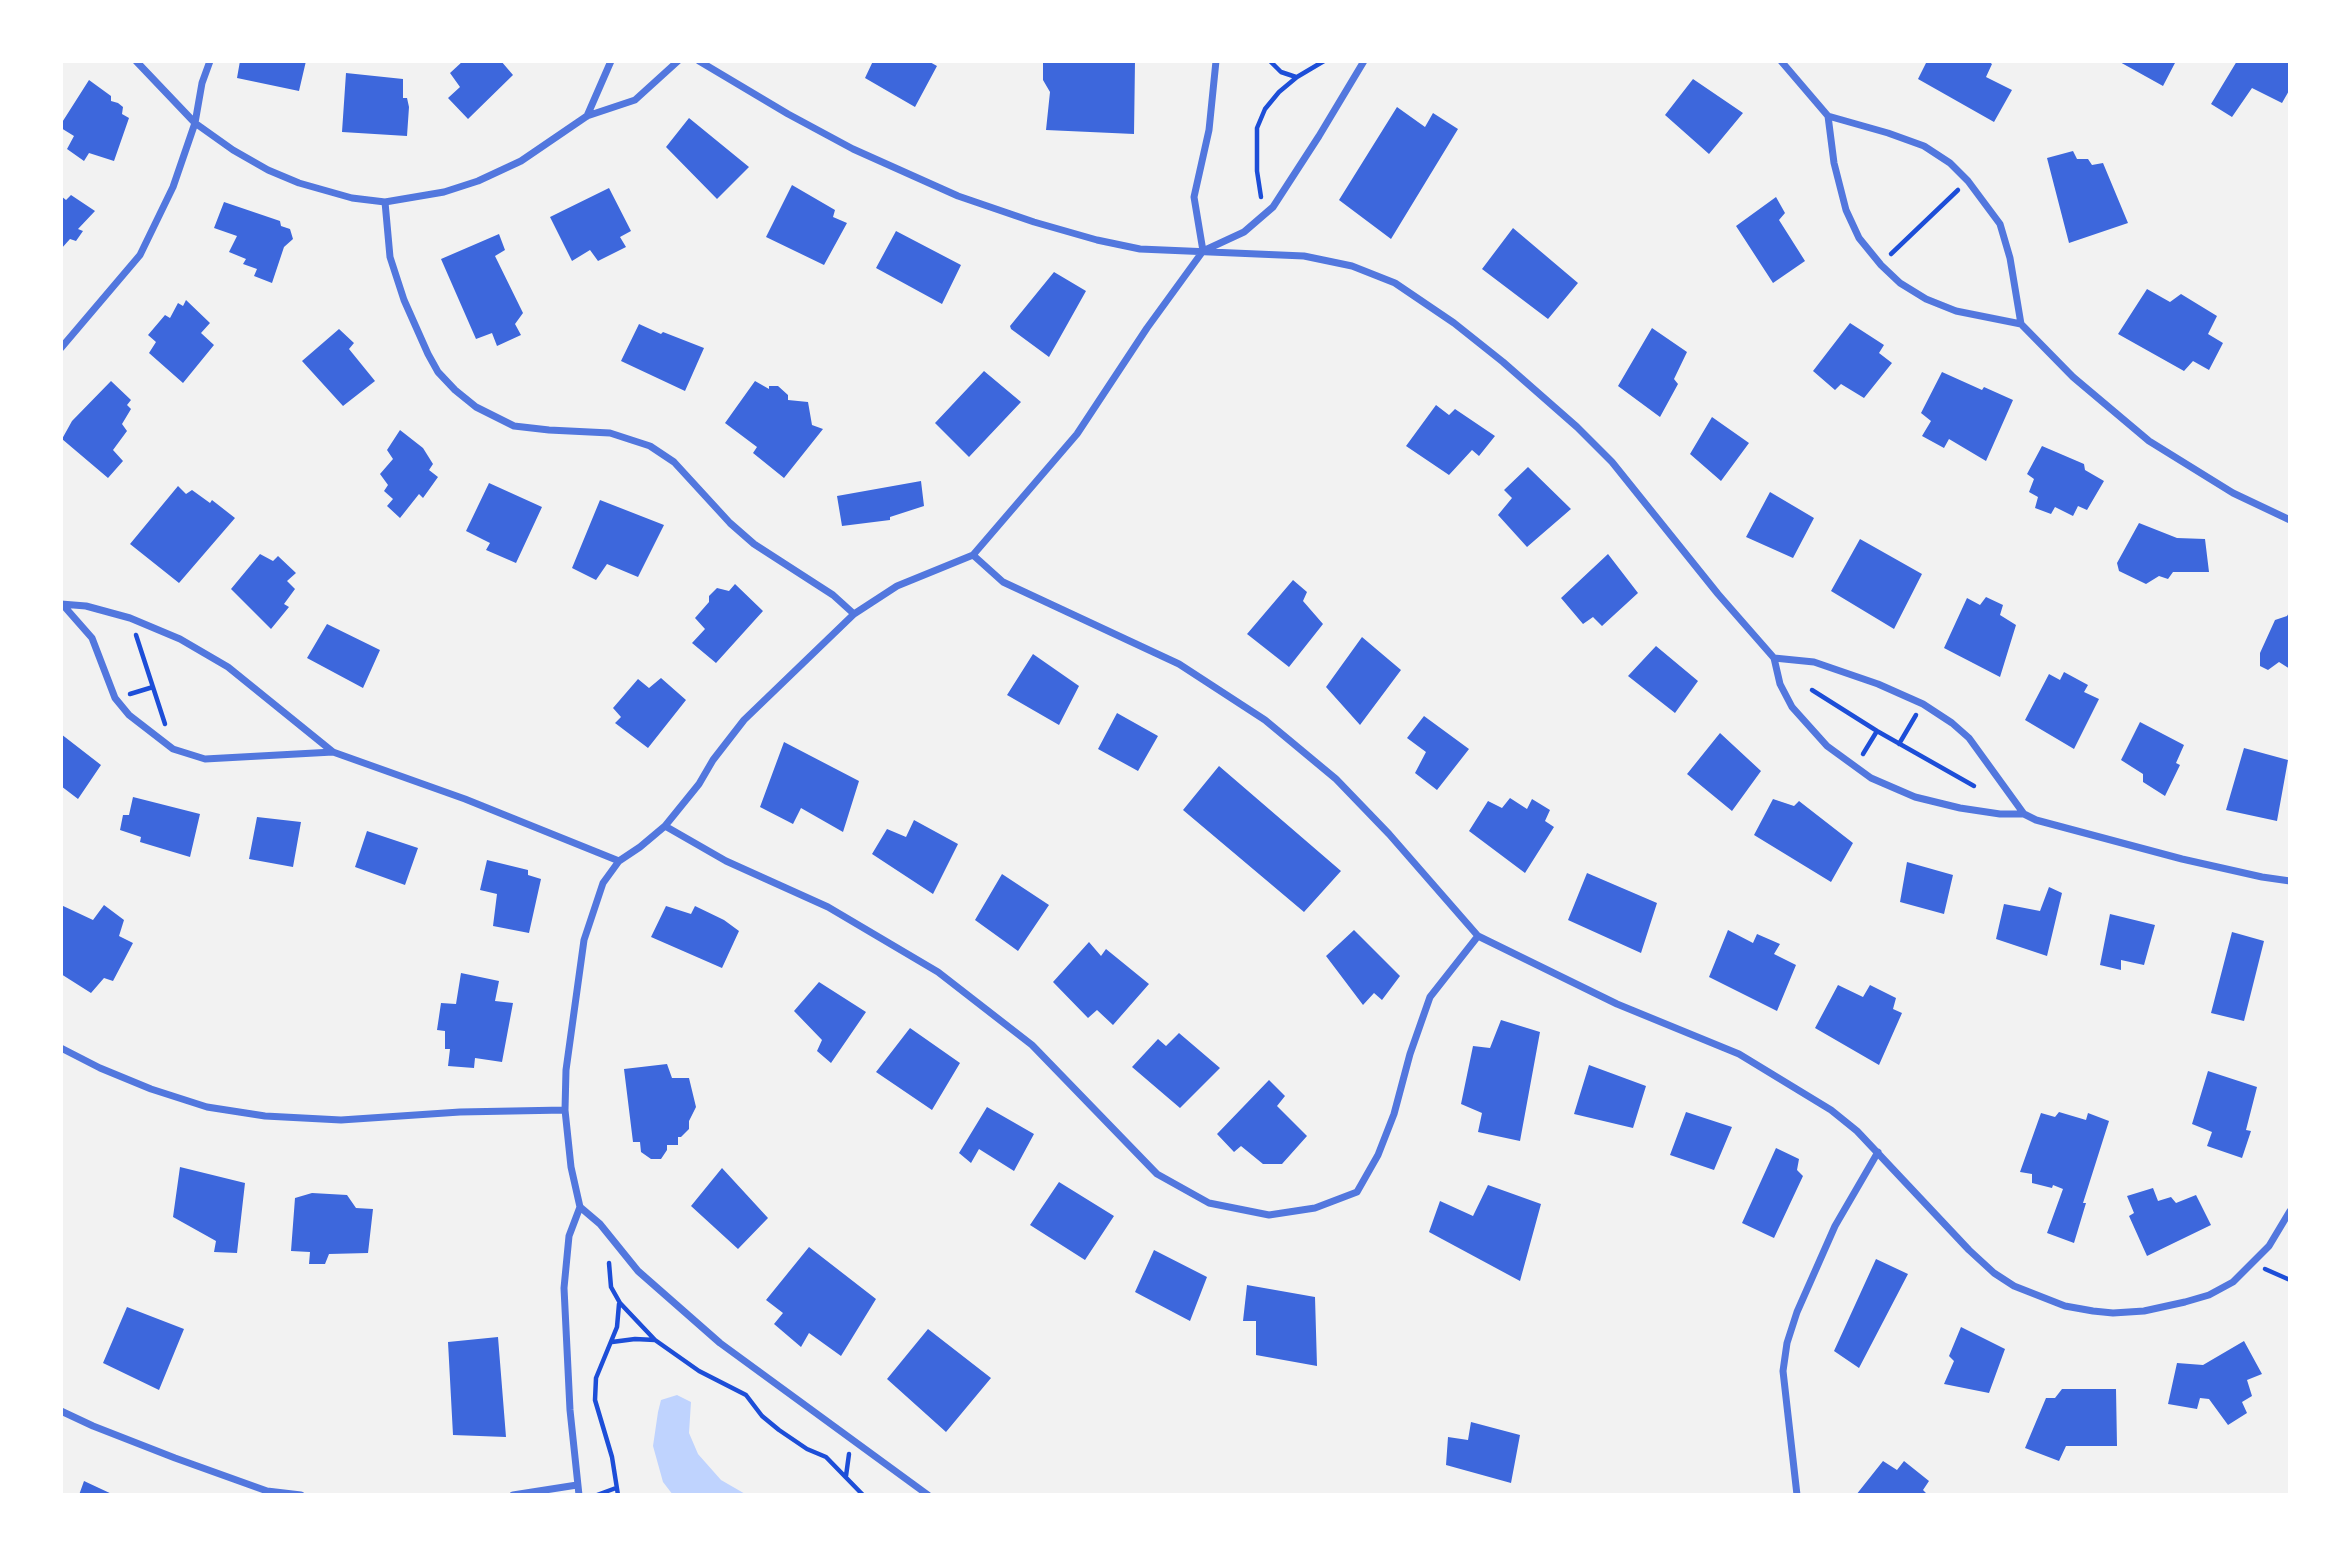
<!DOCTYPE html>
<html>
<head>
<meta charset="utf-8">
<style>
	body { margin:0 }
	#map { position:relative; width:2351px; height:1556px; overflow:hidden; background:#f2f2f2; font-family:Commissioner,sans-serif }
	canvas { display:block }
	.frame { position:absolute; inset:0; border:63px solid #fff; pointer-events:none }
</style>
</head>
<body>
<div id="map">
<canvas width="2351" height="1556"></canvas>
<div class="frame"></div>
</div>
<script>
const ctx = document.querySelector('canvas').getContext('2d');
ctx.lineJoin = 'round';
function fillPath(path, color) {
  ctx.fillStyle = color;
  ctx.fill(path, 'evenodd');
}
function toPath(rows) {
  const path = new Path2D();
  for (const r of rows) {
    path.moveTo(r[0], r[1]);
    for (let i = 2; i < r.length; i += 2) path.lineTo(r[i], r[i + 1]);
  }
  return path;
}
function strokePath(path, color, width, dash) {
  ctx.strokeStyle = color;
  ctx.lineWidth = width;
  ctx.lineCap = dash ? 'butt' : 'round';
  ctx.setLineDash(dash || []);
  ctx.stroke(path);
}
const water = toPath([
	[677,1395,691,1402,689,1433,698,1454,721,1480,747,1495,673,1495,663,1482,653,1446,658,1412,661,1400]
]);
const building = toPath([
	[240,61,306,61,299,91,237,78],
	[463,61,501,61,513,75,468,119,448,98,460,87,450,73],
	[873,61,928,61,937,66,915,107,865,78],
	[1043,61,1135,61,1134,134,1046,130,1050,92,1043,80],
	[1927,61,1988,61,1992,64,1986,77,2012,90,1994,122,1918,79],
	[2118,61,2176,61,2163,86],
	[2237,61,2290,61,2290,89,2282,103,2252,88,2232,117,2211,104],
	[346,73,403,79,403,98,407,98,409,107,407,136,342,132],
	[1693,79,1743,113,1709,154,1665,115],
	[89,80,111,96,111,101,118,103,123,107,122,114,129,118,114,161,89,153,84,161,67,149,74,136,61,128,61,124],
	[1397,107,1425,127,1433,113,1458,129,1391,239,1339,200],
	[689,118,749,167,717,199,666,147],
	[2073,151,2077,159,2088,159,2092,165,2103,163,2128,223,2069,243,2047,158],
	[792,185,835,210,833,217,847,223,824,265,766,237],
	[609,188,631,231,620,237,626,247,598,261,590,250,572,261,550,217],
	[71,195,95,211,78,229,83,231,76,241,70,239,61,249,61,196,66,200],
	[1776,197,1785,213,1779,220,1805,261,1773,283,1736,226],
	[224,202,280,221,281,226,290,229,293,239,284,247,272,283,254,276,257,269,243,264,246,259,229,252,237,236,214,228],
	[1513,228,1578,283,1548,319,1482,269],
	[896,231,961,265,942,304,876,268],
	[499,234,505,250,495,256,523,313,515,324,521,335,497,346,492,333,476,339,441,259],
	[1054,272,1086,291,1049,357,1011,329,1010,326],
	[2147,289,2170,302,2181,294,2217,316,2208,334,2223,343,2209,370,2193,361,2184,371,2118,334],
	[186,300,210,323,201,333,214,345,183,383,149,353,156,342,148,335,165,315,170,318,178,303,183,306],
	[1850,323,1884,345,1879,353,1892,363,1864,398,1841,384,1835,390,1813,371],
	[639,324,661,334,663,332,704,348,685,391,621,361],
	[1652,328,1687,352,1674,379,1678,384,1660,417,1618,386],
	[339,329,354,343,349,349,375,381,343,406,302,361],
	[984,371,1021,402,969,457,935,423],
	[1942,372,1982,390,1984,387,2013,400,1986,461,1949,439,1944,448,1922,436,1931,421,1921,413],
	[111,381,131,400,127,405,131,409,122,424,127,431,113,450,123,461,108,478,62,439,72,421],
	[755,381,769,389,769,386,778,386,788,395,788,400,808,402,812,425,823,429,784,478,753,453,757,447,725,423],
	[1436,405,1449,415,1455,409,1495,436,1479,456,1472,450,1449,475,1406,446],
	[1712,417,1749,443,1721,481,1690,454],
	[400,430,423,448,433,464,429,470,438,477,423,498,419,494,400,518,387,506,393,499,384,491,388,485,380,474,393,459,387,450],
	[2042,446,2084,464,2085,470,2104,481,2087,510,2078,506,2073,516,2055,507,2051,514,2035,508,2038,497,2029,492,2034,479,2027,474],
	[1528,467,1571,509,1527,547,1498,515,1512,498,1504,490],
	[921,481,924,506,890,517,890,520,842,526,837,496],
	[489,483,542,507,516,563,486,550,490,543,466,531],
	[178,486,186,494,192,490,210,503,212,500,235,518,179,583,130,544],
	[1770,492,1814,518,1793,558,1746,537],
	[600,500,664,525,638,577,607,564,596,580,572,568],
	[2139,523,2177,538,2205,539,2209,572,2173,572,2168,579,2159,576,2146,584,2119,571,2117,563],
	[1860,539,1922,574,1894,629,1831,591],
	[260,554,273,561,278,556,296,573,287,581,295,589,284,604,289,607,271,629,231,589],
	[1608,554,1638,593,1602,626,1593,617,1583,624,1561,598],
	[1293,580,1307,592,1303,601,1323,624,1289,667,1247,634],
	[735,584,763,611,716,663,692,643,705,629,695,618,709,602,709,596,717,588,729,591],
	[1986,597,2003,605,2000,615,2016,625,2000,677,1944,648,1967,598,1980,605],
	[2290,611,2290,669,2279,662,2268,670,2260,666,2260,653,2275,620,2287,616],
	[327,624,380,650,363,688,307,658],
	[1362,637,1401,670,1360,725,1326,687],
	[1656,646,1698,681,1675,713,1628,676],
	[1033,654,1079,686,1059,725,1007,695],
	[2064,672,2088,685,2084,692,2099,699,2074,749,2025,720,2049,674,2060,680],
	[661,678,686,700,648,748,615,723,621,717,613,708,638,679,649,688],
	[1117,713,1158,736,1138,771,1098,749],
	[1424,716,1469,749,1437,790,1415,773,1426,752,1407,738],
	[2140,722,2184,745,2176,763,2180,765,2165,796,2143,782,2143,774,2121,760],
	[1720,733,1761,771,1732,811,1687,774],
	[61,734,101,765,78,799,61,786],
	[784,742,859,781,843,832,801,808,793,824,760,807],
	[2244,748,2288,760,2277,821,2226,810],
	[1219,766,1341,871,1304,912,1183,810],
	[133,797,200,814,190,857,140,842,141,837,120,830,123,815,129,815],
	[1510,798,1527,809,1532,799,1550,810,1545,821,1554,827,1525,873,1469,831,1488,801,1502,808],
	[1773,799,1794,806,1799,801,1853,843,1831,882,1754,835],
	[257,817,301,822,293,867,249,859],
	[914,820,958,844,933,894,872,854,887,829,906,837],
	[367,831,418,848,405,885,355,867],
	[487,860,528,870,528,875,541,879,529,933,493,926,497,894,480,890],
	[1907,862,1953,875,1944,914,1900,902],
	[1587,873,1657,903,1641,953,1568,920],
	[1002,874,1049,905,1018,951,975,920],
	[2049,887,2062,893,2047,956,1996,939,2004,904,2040,911],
	[61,905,93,920,104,905,124,920,119,936,133,943,113,981,104,978,91,993,61,974],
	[666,906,691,914,695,906,724,920,739,931,722,968,651,937],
	[2110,914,2155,925,2144,965,2121,960,2121,970,2100,965],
	[1354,930,1400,976,1382,1000,1374,993,1363,1005,1326,956],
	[1728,930,1753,943,1757,934,1780,944,1774,954,1796,965,1777,1011,1709,977],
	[2232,932,2264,941,2244,1021,2211,1013],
	[1089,942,1101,956,1106,949,1149,984,1113,1025,1097,1010,1088,1018,1053,982],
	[461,973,499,981,495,1001,513,1003,502,1062,475,1058,474,1068,448,1066,450,1049,445,1049,445,1031,437,1030,441,1003,456,1004],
	[819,982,866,1012,831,1063,817,1051,822,1040,794,1011],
	[1838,985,1863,997,1870,985,1896,998,1893,1009,1902,1013,1879,1065,1815,1028],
	[1501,1020,1540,1032,1520,1141,1478,1132,1482,1113,1461,1104,1473,1046,1490,1048],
	[910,1028,960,1063,932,1110,876,1072],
	[1179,1033,1220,1068,1180,1108,1132,1067,1158,1039,1166,1046],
	[667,1064,672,1078,689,1078,696,1107,689,1121,689,1129,681,1137,678,1137,678,1145,667,1145,667,1150,661,1159,651,1159,641,1152,640,1142,633,1142,624,1069],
	[1589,1065,1646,1086,1633,1128,1574,1114],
	[2208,1071,2257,1087,2246,1130,2251,1131,2242,1158,2207,1146,2212,1132,2192,1124],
	[1269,1080,1285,1096,1277,1106,1307,1136,1282,1164,1263,1164,1241,1146,1234,1152,1217,1134],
	[987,1107,1034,1134,1014,1171,979,1149,971,1163,959,1153],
	[1686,1112,1732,1127,1714,1170,1670,1155],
	[2059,1112,2086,1120,2088,1113,2109,1121,2083,1203,2086,1203,2074,1243,2047,1233,2063,1189,2053,1185,2052,1188,2032,1183,2032,1174,2020,1172,2041,1113,2055,1117],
	[1776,1148,1799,1159,1797,1170,1803,1176,1774,1238,1742,1223],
	[180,1167,245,1183,237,1253,214,1252,216,1241,173,1217],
	[722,1168,768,1218,738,1249,691,1206],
	[1059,1182,1114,1216,1085,1260,1030,1225],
	[1488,1185,1541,1204,1520,1281,1429,1232,1440,1201,1473,1216],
	[2153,1188,2158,1201,2171,1197,2176,1203,2196,1195,2211,1225,2147,1256,2129,1216,2134,1213,2127,1196],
	[312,1193,347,1195,356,1208,373,1209,368,1253,329,1254,325,1264,309,1264,310,1252,291,1251,295,1198],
	[809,1247,876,1299,841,1356,809,1333,801,1347,774,1324,783,1313,766,1300],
	[1154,1250,1207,1277,1190,1321,1135,1292],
	[1876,1259,1908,1274,1859,1368,1834,1351],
	[1247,1285,1315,1297,1317,1366,1256,1355,1256,1321,1243,1321],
	[127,1307,184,1329,159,1390,103,1363],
	[1961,1327,2005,1349,1989,1393,1944,1384,1954,1361,1949,1356],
	[928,1329,991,1378,946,1432,887,1379],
	[498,1337,506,1437,453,1435,448,1342],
	[2244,1341,2262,1374,2247,1380,2252,1396,2242,1402,2247,1413,2228,1425,2209,1399,2200,1398,2197,1409,2168,1404,2177,1363,2203,1365],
	[2062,1389,2116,1389,2117,1446,2066,1446,2059,1461,2025,1448,2046,1398,2055,1398],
	[1471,1422,1520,1435,1511,1483,1446,1465,1448,1437,1468,1440],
	[1883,1461,1897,1470,1904,1461,1929,1481,1923,1490,1928,1495,1856,1495],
	[84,1481,114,1495,79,1495]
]);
const path = toPath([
	[1270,61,1281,72,1296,77],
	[1261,197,1257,171,1257,128,1265,109,1279,92,1297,77,1324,61],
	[1891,254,1958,190],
	[136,635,165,724],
	[1812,690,1877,731,1974,786],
	[130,694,153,687],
	[1899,744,1916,715],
	[1863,754,1877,731],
	[609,1263,611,1287,620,1303,655,1340,699,1371,746,1395,762,1416,779,1430,807,1449,826,1457,863,1495],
	[2265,1269,2290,1280],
	[612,1342,635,1339,655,1340],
	[846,1476,849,1454],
	[597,1495,616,1488],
	[618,1495,612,1457,595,1400,596,1378,617,1327,619,1304]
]);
const minor = toPath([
	[136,61,195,123,233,150,268,170,299,183,352,198,385,202,444,192,478,181,521,161,587,116,635,100,678,61],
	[699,61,788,114,853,149,958,196,1034,222,1097,240,1140,249,1304,256,1352,266,1395,283,1454,323,1503,362,1577,427,1612,462,1718,594,1774,658,1780,684,1792,707,1827,746,1871,778,1915,797,1960,808,2000,814,2024,814],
	[1781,61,1828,116,1834,163,1846,210,1859,238,1881,265,1900,283,1926,299,1956,311,2021,324],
	[587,116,611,61],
	[1828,116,1888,133,1924,146,1950,163,1968,181,2000,224,2010,258,2021,324,2073,377,2149,441,2233,493,2290,520],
	[385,202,390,257,404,300,428,354,438,372,455,390,476,407,514,426,549,430,610,433,650,446,674,462,730,523,754,544,833,595,854,614],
	[1203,251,1194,197,1209,130,1216,61],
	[61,348,140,255,173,187,195,123,202,83,210,61],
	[973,555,1003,582,1179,664,1265,720,1336,779,1389,834,1478,936,1617,1004,1739,1054,1831,1110,1857,1131,1969,1250,1994,1273,2014,1286,2065,1306,2093,1311,2113,1313,2144,1311,2185,1302,2209,1295,2233,1282,2269,1246,2290,1211],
	[61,604,86,606,130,618,180,639,228,667,333,752,465,799,619,861],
	[63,605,92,638,115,698,129,715,173,749,205,759,333,752],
	[1774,658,1814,662,1878,684,1923,704,1952,723,1969,738,2024,814,2036,820,2182,859,2262,877,2290,881],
	[665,826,726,861,828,907,938,972,1032,1045,1157,1174,1209,1203,1269,1215,1315,1208,1357,1192,1378,1155,1394,1114,1410,1054,1430,997,1478,936],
	[61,1048,100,1068,151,1089,207,1107,265,1116,341,1120,460,1112,565,1110],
	[580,1207,600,1224,638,1271,720,1343,928,1495],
	[61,1411,93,1426,175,1458,267,1491,301,1495],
	[513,1495,577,1485],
	[579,1495,570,1410,564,1288,569,1236,580,1207,571,1167,565,1110,566,1070,584,940,603,883,619,861,640,847,665,826,699,784,713,760,744,720,854,614,897,586,973,555,1077,434,1147,328,1203,251,1244,232,1273,207,1319,136,1364,61],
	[1797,1495,1783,1371,1787,1343,1797,1312,1835,1226,1878,1152]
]);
fillPath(water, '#bfd3fe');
fillPath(building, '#3d67dc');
strokePath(path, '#1d4ed8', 4.5);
strokePath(minor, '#5277de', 7);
</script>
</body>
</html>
